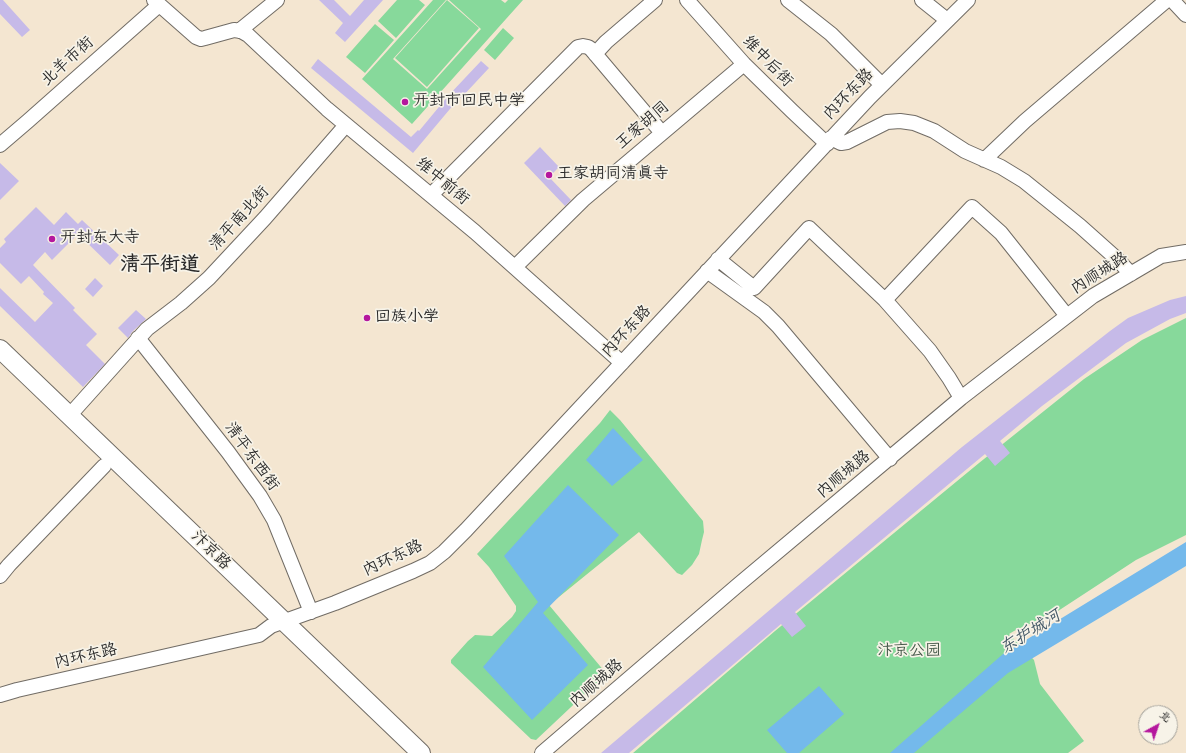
<!DOCTYPE html>
<html>
<head>
<meta charset="utf-8">
<style>
	body { margin:0 }
	#map { position:relative; width:1186px; height:753px; overflow:hidden; background:#f4e6d1; font-family:Mynerve,"LXGW WenKai TC",sans-serif }
	canvas { display:block }
	.north { position:absolute; left:1138px; top:705px; width:40px; height:40px; box-sizing:border-box; background:#f7f3e8; border:1px solid #a5a39c; border-radius:50%; rotate:40deg; font-size:11px; font-weight:700; line-height:16px; text-align:center; color:#2b2b2b }
	.north::after { content:''; display:block; margin:auto; width:14px; height:18px; background:#b5179e; clip-path:polygon(50% 0,100% 100%,50% 72%,0 100%) }
</style>
</head>
<body>
<div id="map">
<canvas width="1186" height="753"></canvas>
<div class="north">北</div>
</div>
<script>
const ctx = document.querySelector('canvas').getContext('2d');
ctx.lineJoin = 'round';
function fillPath(path, color) {
  ctx.fillStyle = color;
  ctx.fill(path, 'evenodd');
}
function toPath(rows) {
  const path = new Path2D();
  for (const r of rows) {
    path.moveTo(r[0], r[1]);
    for (let i = 2; i < r.length; i += 2) path.lineTo(r[i], r[i + 1]);
  }
  return path;
}
function strokePath(path, color, width, dash) {
  ctx.strokeStyle = color;
  ctx.lineWidth = width;
  ctx.lineCap = dash ? 'butt' : 'round';
  ctx.setLineDash(dash || []);
  ctx.stroke(path);
}
function drawText(font, color, halo, rows, align = 'center') {
  ctx.font = font + ' Mynerve,"LXGW WenKai TC",sans-serif';
  ctx.lineWidth = 3.5;
  ctx.setLineDash([]);
  ctx.textBaseline = 'middle';
  ctx.strokeStyle = halo;
  ctx.fillStyle = color;
  for (const [text, x, y, turn = 0] of rows) {
    ctx.save();
    ctx.translate(x, y);
    ctx.rotate((+turn || 0) * Math.PI / 180);
    ctx.textAlign = isNaN(turn) ? turn : align;
    if (halo) ctx.strokeText(text, 0, 0);
    ctx.fillText(text, 0, 0);
    ctx.restore();
  }
}
const green = toPath([
	[397,0,419,0,425,5,396,38,378,21],
	[433,0,446,0,393,59,427,89,481,29,449,0,501,0,505,3,508,0,523,0,412,124,362,79],
	[447,0,479,28,427,87,395,58],
	[375,24,394,40,365,73,346,57],
	[503,28,514,38,495,60,484,50],
	[1186,318,1186,535,1136,560,1058,611,1014,631,1009,634,1034,660,1040,684,1084,741,1068,753,633,753,775,631,979,463,1084,379,1142,340],
	[610,410,620,420,703,521,704,532,702,540,699,554,692,565,682,575,677,573,639,532,549,605,605,672,605,675,536,740,531,739,451,663,451,660,468,641,475,635,492,636,512,617,516,611,516,606,489,567,477,554,600,423]
]);
const water = toPath([
	[613,428,643,460,612,486,586,460],
	[568,485,619,535,543,613,588,665,532,720,483,667,538,602,504,556],
	[1186,542,1186,566,1008,673,914,753,890,753,1003,654],
	[819,686,844,714,799,753,787,753,767,730]
]);
const building = toPath([
	[0,0,3,0,30,30,22,37,0,14],
	[319,0,334,0,350,16,364,0,383,0,345,42,335,33,343,23],
	[318,59,411,137,418,130,419,131,448,96,481,61,489,68,461,98,460,97,413,153,311,68],
	[540,147,559,167,549,177,571,200,565,206,524,163],
	[0,163,19,181,0,200],
	[36,207,54,225,66,212,78,224,82,220,119,255,110,265,78,234,52,260,45,252,33,265,75,308,73,310,97,334,86,345,105,364,83,387,0,306,0,288,35,322,53,303,43,294,44,292,29,276,21,284,0,263,0,248,6,242,4,239],
	[95,278,103,286,93,297,85,289],
	[1186,296,1186,313,1170,319,1126,343,1042,406,1000,441,1010,453,995,466,985,454,795,612,806,626,792,637,781,624,629,753,601,753,962,447,1110,331,1128,318,1170,300],
	[136,310,146,319,132,332,128,338,118,328]
]);
const minor = toPath([
	[154,0,196,37,201,39,205,38,234,30,241,31,248,35,327,109,475,232,622,363],
	[687,0,744,64,792,111,827,144],
	[788,0,831,34,882,85],
	[922,0,947,20],
	[1172,0,1186,15],
	[239,31,277,0],
	[595,54,606,42,655,0],
	[831,138,841,143,847,142,887,122,900,121,914,123,934,131,965,151,1001,167,1024,181,1080,226,1117,259,1131,274],
	[0,145,28,121,159,5],
	[984,160,1025,121,1167,0],
	[431,195,578,47,583,46,588,47,591,49,662,133],
	[718,259,754,288,809,228,885,300,930,351,949,378,961,398],
	[515,267,583,200,744,64],
	[707,271,764,312,778,326,890,459],
	[885,300,972,207,1001,233,1067,316],
	[138,338,228,452,260,496,274,520,311,612],
	[69,416,147,329,181,303,209,278,265,218,346,125],
	[0,576,9,565,104,466],
	[0,695,17,690,259,635,271,626,335,603,413,571,430,563,444,552,466,530,870,97,968,0],
	[542,753,738,585,961,398,1093,296,1161,256,1186,252]
]);
const major = toPath([
	[0,349,421,753]
]);
const markers = [
	[405,102,4,"#b5179e"],
	[549,175,4,"#b5179e"],
	[52,239,4,"#b5179e"],
	[367,318,4,"#b5179e"]
];
const streetNames = [
	["北羊市街",68,62,-42],
	["维中后街",767,62,46],
	["内环东路",849,95,-46],
	["王家胡同",643,126,-40],
	["维中前街",442,182,40],
	["清平南北街",240,219,-48],
	["内顺城路",1100,274,-32],
	["内环东路",627,332,-47],
	["清平东西街",251,457,54],
	["内顺城路",844,475,-40],
	["汴京路",210,551,44],
	["内环东路",393,559,-25],
	["内环东路",86,657,-13],
	["内顺城路",597,684,-41]
];
const poiNames = [
	["开封市回民中学",413,102],
	["王家胡同清真寺",557,175],
	["开封东大寺",60,239],
	["回族小学",375,318]
];
const parkNames = [
	["汴京公园",909,652]
];
const waterNames = [
	["东护城河",1031,633,-32]
];
const districtNames = [
	["清平街道",160,266]
];
fillPath(green, '#87d99b');
fillPath(water, '#74b9eb');
fillPath(building, '#c6bae8');
strokePath(minor, '#716c65', 16);
strokePath(major, '#716c65', 20);
strokePath(minor, '#fff', 14);
strokePath(major, '#fff', 18);
for (const [x, y, r, color] of markers) {
  const dot = new Path2D();
  dot.arc(x, y, r, 0, 2 * Math.PI);
  ctx.fillStyle = color;
  ctx.fill(dot);
  strokePath(dot, '#f7f3e8', 1.5);
}
drawText('16px', '#2b2b2b', '#f7f3e8', streetNames);
drawText('16px', '#2b2b2b', '#f7f3e8', poiNames, 'left');
drawText('16px', '#425647', '#f7f3e8', parkNames);
drawText('italic 17px', '#415665', '#f7f3e8', waterNames);
drawText('bold 20px', '#2b2b2b', '#f7f3e8', districtNames);
</script>
</body>
</html>
